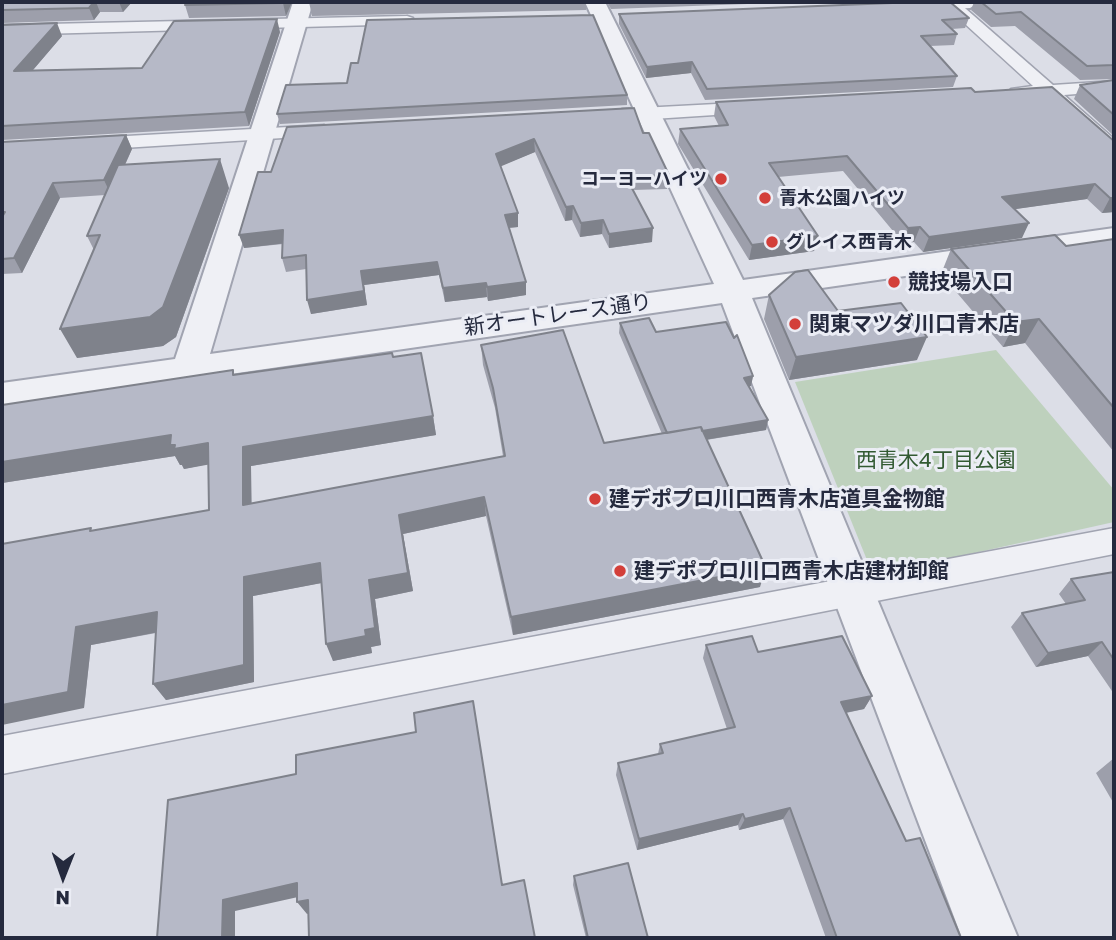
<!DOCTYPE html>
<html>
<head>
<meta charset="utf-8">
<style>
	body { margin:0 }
	#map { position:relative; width:1116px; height:940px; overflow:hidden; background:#dcdee7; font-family:"Golos Text",sans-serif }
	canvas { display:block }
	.frame { position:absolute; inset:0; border:4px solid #252a3e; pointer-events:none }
	.north { position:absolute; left:28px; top:842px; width:70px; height:70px; -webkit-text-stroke:5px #ebedf5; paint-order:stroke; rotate:181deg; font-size:19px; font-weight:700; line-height:28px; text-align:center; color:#252a3e }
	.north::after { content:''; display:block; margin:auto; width:24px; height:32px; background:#252a3e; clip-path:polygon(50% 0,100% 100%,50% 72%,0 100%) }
</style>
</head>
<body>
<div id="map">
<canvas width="1116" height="940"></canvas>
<div class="frame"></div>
<div class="north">N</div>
</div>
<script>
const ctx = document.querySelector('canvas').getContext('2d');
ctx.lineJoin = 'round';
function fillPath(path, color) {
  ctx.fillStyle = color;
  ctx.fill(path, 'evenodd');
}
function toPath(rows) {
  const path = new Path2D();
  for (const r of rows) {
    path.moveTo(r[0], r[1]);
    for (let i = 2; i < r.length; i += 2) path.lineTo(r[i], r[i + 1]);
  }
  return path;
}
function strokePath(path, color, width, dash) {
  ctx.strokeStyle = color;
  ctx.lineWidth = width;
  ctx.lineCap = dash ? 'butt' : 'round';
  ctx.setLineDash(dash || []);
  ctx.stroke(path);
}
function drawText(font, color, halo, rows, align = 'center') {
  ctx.font = font + ' "Golos Text","Noto Sans JP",sans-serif';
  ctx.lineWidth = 6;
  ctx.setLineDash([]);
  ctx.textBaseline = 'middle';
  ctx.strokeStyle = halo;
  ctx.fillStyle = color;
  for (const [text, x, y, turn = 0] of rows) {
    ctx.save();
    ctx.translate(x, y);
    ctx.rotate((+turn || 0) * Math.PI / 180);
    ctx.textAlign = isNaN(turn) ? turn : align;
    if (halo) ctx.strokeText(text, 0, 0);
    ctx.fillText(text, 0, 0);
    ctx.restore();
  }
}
const green = toPath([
	[996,350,1114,490,1114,522,889,572,867,560,795,382]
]);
const minor = toPath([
	[941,2,958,2,1053,85,1114,81,1114,91,1064,95,1114,139,1114,155,1107,153,1044,97,1011,97,1008,93,1011,89,1033,86,941,2],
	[407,16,413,18,413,24,2,35,2,25,407,16],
	[754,102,763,108,761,112,622,121,613,115,622,109,754,102],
	[324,125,334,131,331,135,91,150,81,144,91,138,324,125],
	[1114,528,1114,554,2,774,2,736,1114,528]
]);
const tertiary = toPath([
	[293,2,313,2,210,354,714,284,585,2,605,2,743,280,1114,228,1114,246,752,298,1018,938,962,938,722,303,2,407,2,383,175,359,293,2],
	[941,2,980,2,970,8,950,9,943,7,941,2]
]);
const wall = toPath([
	[2,2,132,2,123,12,100,12,94,20,2,23],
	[187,2,292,2,286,16,189,18,185,5],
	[309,2,586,2,586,10,312,16],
	[607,2,802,2,611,9],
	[974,2,1114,2,1114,79,1080,80,1015,26,991,27,971,10],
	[619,14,969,18,965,28,952,29,957,34,954,45,930,46,957,76,953,87,705,100,691,73,646,78,619,24],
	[2,25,62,36,33,70,142,68,280,32,249,126,2,140],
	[1114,80,1114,136,1074,99,1080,85],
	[975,92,1113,140,1114,212,1102,213,1087,199,1015,209,1022,238,923,252,914,242,903,243,843,171,778,177,818,236,814,251,749,260,678,144,680,129,719,126,714,116,716,102],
	[627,95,627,105,280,124,277,114],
	[287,127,643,133,669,175,667,189,633,190,652,242,609,248,602,234,580,237,572,220,565,221,535,152,500,166,518,227,509,228,526,295,488,301,487,297,445,302,439,275,364,285,367,305,311,314,306,269,286,272,282,258,283,244,244,248],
	[126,135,132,149,125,165,229,188,176,337,163,346,77,358,94,250,87,236,105,195,60,198,22,273,2,274,2,142],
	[1114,239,1114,452,1025,343,1003,347,941,274,951,249,1066,246],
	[769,295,838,311,917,360,789,380,764,319],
	[620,323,656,332,753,376,751,386,749,386,768,420,766,430,706,440,760,587,513,635,486,516,403,534,413,591,375,599,381,645,371,647,372,653,333,661,321,583,253,596,254,682,166,700,153,684,156,633,91,645,84,708,93,531,209,510,208,464,184,469,182,465,180,465,175,456,2,483,2,405,234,375,393,357,433,416,436,435,251,466,251,504,503,456,495,408,483,365,481,345,604,443,662,434,619,333],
	[1114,572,1114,694,1088,656,1036,667,1011,627,1022,613,1066,604,1059,594,1071,579],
	[706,645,758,652,872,696,864,709,846,713,906,841,961,938,826,938,783,819,739,830,738,825,637,850,616,775,618,763,658,754,660,744,727,729,703,658],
	[1114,758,1114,804,1096,773],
	[574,876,648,938,586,938,573,885]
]);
const shadedWall = toPath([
	[94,2,96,2,100,12,94,20,89,8],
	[119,2,132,2,123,12],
	[283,2,292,2,286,16,283,3],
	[277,19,280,32,249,126,245,112],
	[57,23,62,36,21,84,14,71],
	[692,62,691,73,646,78,647,67],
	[126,135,132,149,111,195,104,180],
	[534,139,535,152,497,168,496,154],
	[220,159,229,188,176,337,163,346,77,358,60,329],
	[53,183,60,198,22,273,14,258],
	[1095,184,1087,199,995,212,1002,197],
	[1110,198,1114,198,1114,212,1102,213],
	[573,206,572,220,565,221,566,207],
	[518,213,518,227,506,228,505,215],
	[603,220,602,234,580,237,581,223],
	[1029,223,1022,238,923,252,929,237],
	[920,227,914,242,903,243,908,228],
	[653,228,652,242,609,248,609,234],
	[283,230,287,243,244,248,239,235],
	[818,236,814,251,749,260,752,245],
	[437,262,439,275,364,285,367,305,311,314,307,300,361,271],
	[526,282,526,295,488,301,487,287],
	[486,283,487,297,445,302,443,288],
	[1039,319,1025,343,1003,347,1015,322],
	[927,337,917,360,789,380,796,357],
	[753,376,751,386,742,388,744,378],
	[433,416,436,435,251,466,252,525,243,505,243,447],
	[768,420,766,430,667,446,669,436],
	[171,435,208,443,217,463,184,469,182,465,180,465,175,456,2,483,2,462],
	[484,497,486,516,403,534,413,591,375,599,381,645,371,647,372,653,333,661,326,644,365,630,369,580,399,515],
	[320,563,327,582,253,596,254,682,166,700,153,684,244,577],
	[766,568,760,587,513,635,511,617],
	[157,612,169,630,91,645,84,708,2,725,2,705,76,627],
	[1102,642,1088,656,1036,667,1048,653],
	[872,696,864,709,834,715,841,702],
	[790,808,783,819,739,830,745,819],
	[743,814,738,825,637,850,639,839],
	[297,883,307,895,235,911,235,938,222,938,223,900],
	[308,900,317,911,307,914,297,902]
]);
const building = toPath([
	[2,2,94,2,89,8,2,10,2,2],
	[187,2,283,2,283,3,185,5,187,2],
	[917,2,950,2,969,18,942,20,957,34,921,36,957,76,707,89,692,62,647,67,619,14,917,2],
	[981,2,1114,2,1114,65,1087,66,1021,12,996,14,981,2],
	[593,15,627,95,277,114,286,85,347,83,351,63,358,63,367,20,593,15],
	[277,19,245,112,2,126,2,25,57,23,14,71,142,68,174,21,277,19],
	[1114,80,1114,115,1080,85,1114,80],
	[1052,87,1114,141,1114,198,1110,198,1095,184,1002,197,1029,223,929,237,920,227,908,228,847,156,769,163,818,236,752,245,680,129,728,125,716,102,971,88,975,92,1052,87],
	[634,108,643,133,649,133,669,175,626,177,653,228,609,234,603,220,581,223,573,206,566,207,534,139,496,154,518,213,505,215,526,282,487,287,486,283,443,288,437,262,361,271,364,291,307,300,306,255,282,258,283,230,239,235,258,172,271,172,287,127,634,108],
	[126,135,104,180,53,183,14,258,2,259,2,217,5,212,2,212,2,142,126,135],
	[220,159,163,307,150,317,60,329,100,235,87,236,118,165,220,159],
	[1055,235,1066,246,1114,239,1114,408,1039,319,1015,322,951,249,1055,235],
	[808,270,838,311,901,303,927,337,796,357,769,295,795,272,808,270],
	[649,318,656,332,726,322,734,338,737,335,753,376,744,378,768,420,702,431,701,427,667,433,620,323,649,318],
	[563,330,604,443,701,427,766,568,511,617,484,497,399,515,408,573,369,580,375,628,365,630,366,636,326,644,320,563,244,577,244,665,153,684,157,612,76,627,68,692,2,705,2,544,91,528,90,531,209,510,208,443,174,449,175,445,170,445,171,435,2,462,2,405,233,370,233,375,392,353,393,357,421,353,433,416,243,447,243,505,505,456,493,388,481,345,563,330],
	[1114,572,1114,660,1102,642,1048,653,1022,613,1085,600,1071,579,1114,572],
	[752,636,758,652,842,636,872,696,841,702,906,841,920,838,961,938,837,938,790,808,745,819,743,814,639,839,618,763,663,753,660,744,735,727,706,645,752,636],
	[473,701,502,885,524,880,535,938,309,938,308,900,297,902,297,883,223,900,222,938,157,938,168,800,296,774,296,755,416,732,414,713,473,701],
	[628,863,648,938,588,938,574,876,628,863]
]);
const markers = [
	[721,179,7,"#d33f3a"],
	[765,198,7,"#d33f3a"],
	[772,242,7,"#d33f3a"],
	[894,282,7,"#d33f3a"],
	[795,324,7,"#d33f3a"],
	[595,499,7,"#d33f3a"],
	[620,571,7,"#d33f3a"]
];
const farPoinames = [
	["コーヨーハイツ",707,179,"right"],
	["青木公園ハイツ",779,198],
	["グレイス西青木",786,242]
];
const poiNames = [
	["競技場入口",908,282],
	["関東マツダ川口青木店",809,324],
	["建デポプロ川口西青木店道具金物館",609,499],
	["建デポプロ川口西青木店建材卸館",634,571]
];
const streetNames = [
	["新オートレース通り",558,315,-8]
];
const parkNames = [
	["西青木4丁目公園",936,460]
];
fillPath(green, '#bed1bd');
strokePath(minor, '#a1a4b1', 3);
strokePath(tertiary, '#a1a4b1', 4);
fillPath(minor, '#eff0f5');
fillPath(tertiary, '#eff0f5');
fillPath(wall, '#9d9fab');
fillPath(shadedWall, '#7f828b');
fillPath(building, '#b6b9c7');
strokePath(building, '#7f828b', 2);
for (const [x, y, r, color] of markers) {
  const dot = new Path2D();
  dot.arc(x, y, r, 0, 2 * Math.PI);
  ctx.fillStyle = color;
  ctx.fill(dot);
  strokePath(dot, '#ebedf5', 2.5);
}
drawText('bold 18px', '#252a3e', '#ebedf5', farPoinames, 'left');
drawText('bold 21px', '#252a3e', '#ebedf5', poiNames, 'left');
drawText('21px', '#252a3e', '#ebedf5', streetNames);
drawText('21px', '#325a32', '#ebedf5', parkNames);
</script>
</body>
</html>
